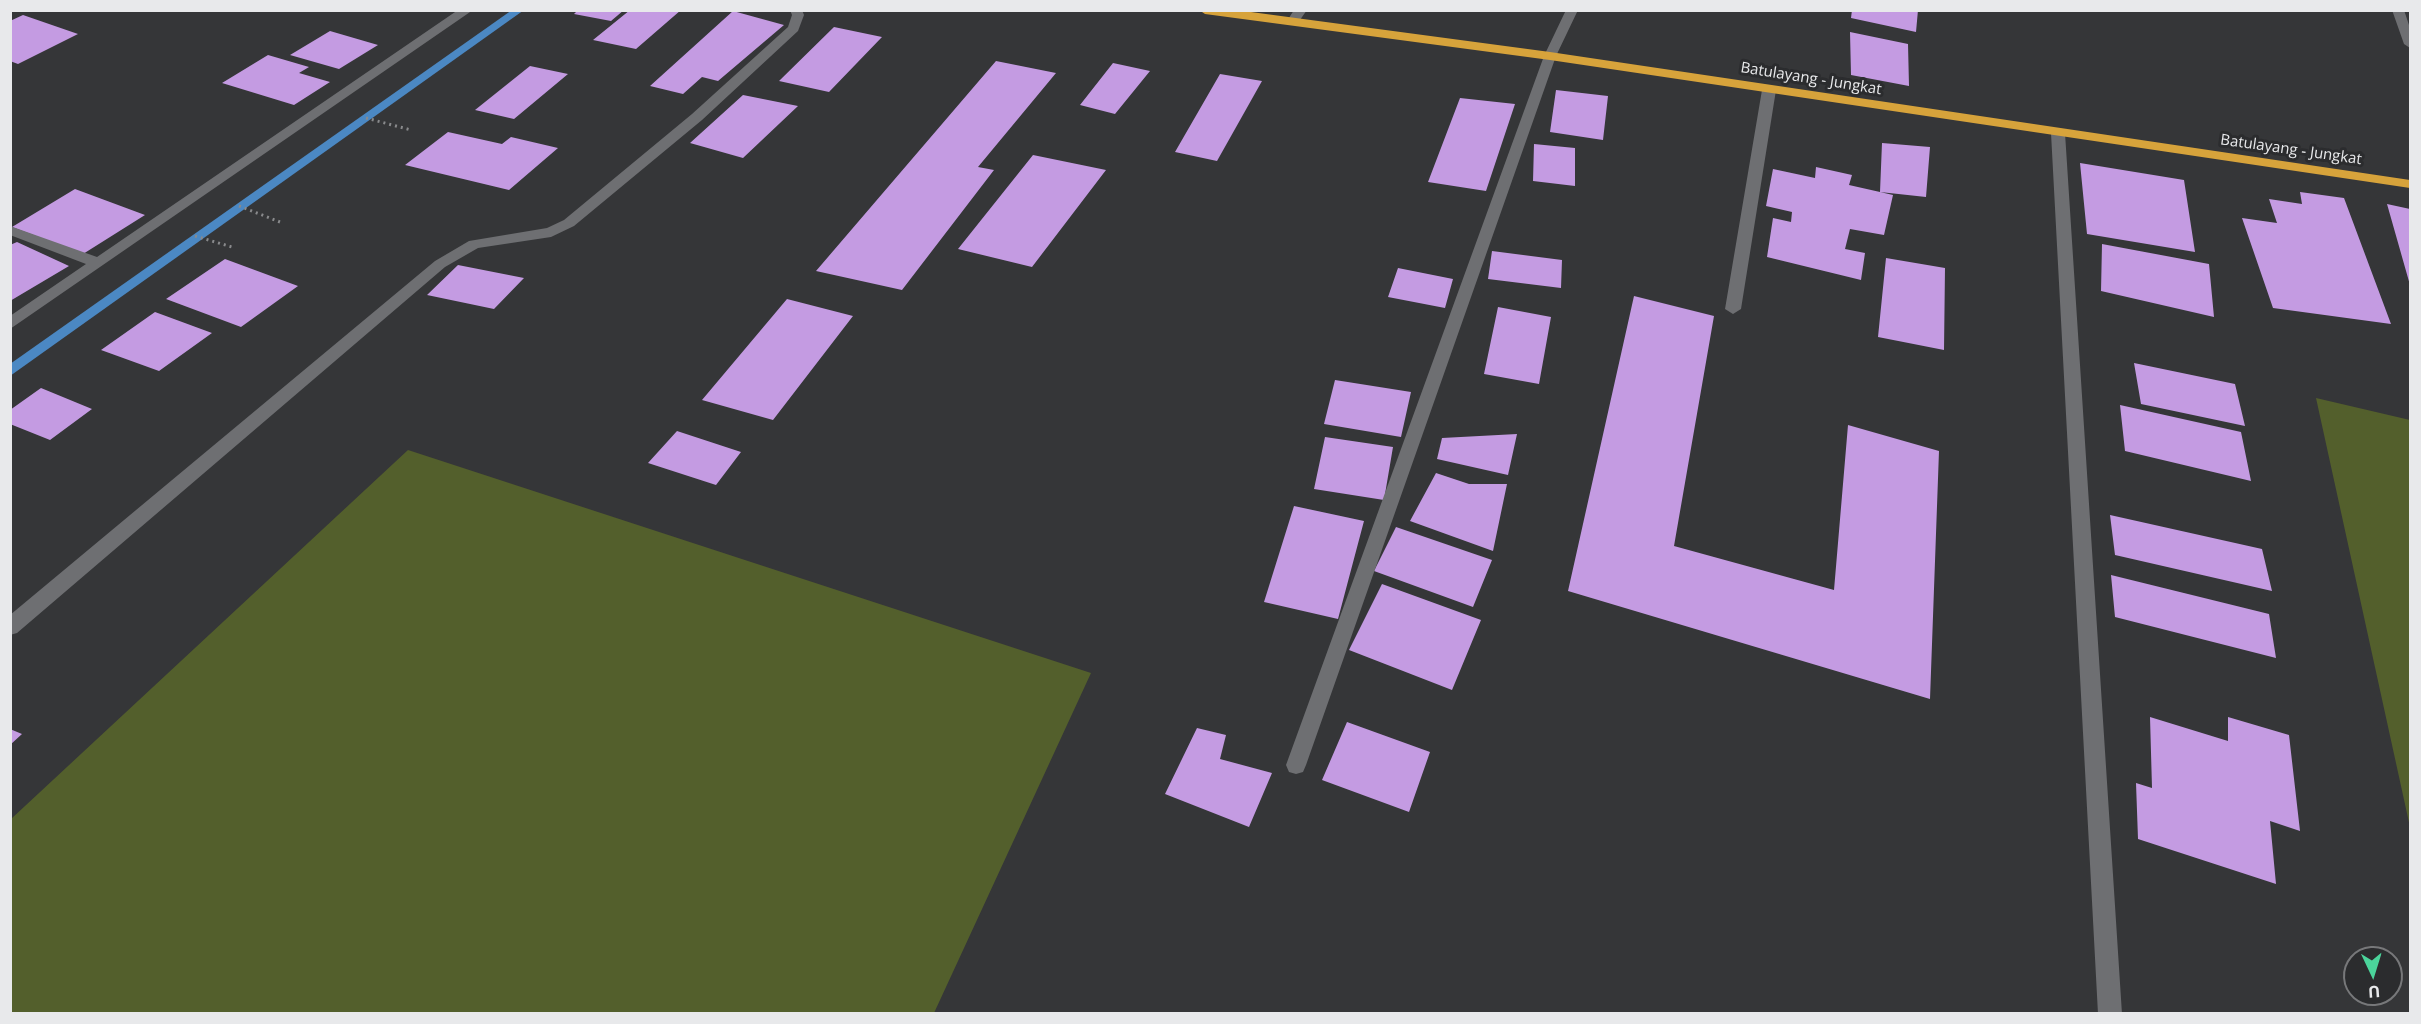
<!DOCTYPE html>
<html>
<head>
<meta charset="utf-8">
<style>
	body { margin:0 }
	#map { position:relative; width:2421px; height:1024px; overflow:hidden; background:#353638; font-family:"Open Sans",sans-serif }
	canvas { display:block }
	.frame { position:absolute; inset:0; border:12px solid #e8e9eb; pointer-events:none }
	.north { position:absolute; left:2343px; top:946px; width:60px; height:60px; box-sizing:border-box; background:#2b2c2e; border:2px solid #77787a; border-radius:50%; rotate:176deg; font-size:16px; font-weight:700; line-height:24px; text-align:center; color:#e8e9eb }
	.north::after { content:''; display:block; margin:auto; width:21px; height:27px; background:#4bd49b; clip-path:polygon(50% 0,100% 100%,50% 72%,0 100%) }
</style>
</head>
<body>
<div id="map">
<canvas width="2421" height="1024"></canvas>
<div class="frame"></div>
<div class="north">U</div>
</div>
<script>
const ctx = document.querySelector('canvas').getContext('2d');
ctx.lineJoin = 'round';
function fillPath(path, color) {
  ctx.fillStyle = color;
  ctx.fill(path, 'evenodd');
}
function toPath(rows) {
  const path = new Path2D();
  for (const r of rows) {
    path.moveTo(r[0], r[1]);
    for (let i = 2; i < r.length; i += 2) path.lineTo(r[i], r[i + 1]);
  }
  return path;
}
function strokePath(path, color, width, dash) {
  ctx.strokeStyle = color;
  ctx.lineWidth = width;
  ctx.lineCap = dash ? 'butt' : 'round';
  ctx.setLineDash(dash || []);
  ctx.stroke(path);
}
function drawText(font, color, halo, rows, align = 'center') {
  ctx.font = font + ' "Open Sans",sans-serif';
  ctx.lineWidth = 6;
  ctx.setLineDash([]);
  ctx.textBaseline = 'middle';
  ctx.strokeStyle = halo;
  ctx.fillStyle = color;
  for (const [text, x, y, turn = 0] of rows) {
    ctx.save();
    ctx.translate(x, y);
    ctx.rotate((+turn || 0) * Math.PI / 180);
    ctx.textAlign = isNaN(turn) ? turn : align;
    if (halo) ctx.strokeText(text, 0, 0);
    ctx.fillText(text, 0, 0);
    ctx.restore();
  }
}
const green = toPath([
	[2316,398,2410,420,2410,827],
	[408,450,1091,673,934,1013,11,1013,11,819]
]);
const stream = toPath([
	[512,10,524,10,10,376,10,364,512,10]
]);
const building = toPath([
	[578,10,624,10,611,21,574,14],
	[630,10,681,10,636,49,593,40],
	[1852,10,1918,10,1916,32,1851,18],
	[733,11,784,25,718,81,702,77,683,94,650,86],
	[23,15,78,34,18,64,10,61,10,21],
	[834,27,882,37,829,92,779,81],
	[330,31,378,45,339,69,290,55],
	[1850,32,1908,44,1909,86,1851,75],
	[268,55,309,67,299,73,330,82,294,105,222,83],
	[996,61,1056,73,978,167,994,170,902,290,816,271],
	[1113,63,1150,71,1115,114,1080,105],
	[530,66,568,74,514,119,475,110],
	[1220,74,1262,81,1217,161,1175,152],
	[1556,90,1608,96,1603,140,1550,132],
	[743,95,798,106,743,158,690,143],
	[1460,98,1515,104,1486,191,1428,182],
	[448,132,502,144,511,137,558,148,509,190,405,165],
	[1882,143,1930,147,1926,197,1880,192,1893,195,1884,235,1850,229,1845,249,1865,253,1861,280,1767,257,1773,218,1791,222,1792,212,1766,206,1773,169,1815,178,1816,167,1852,175,1849,185,1880,192],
	[1534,144,1575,148,1575,186,1533,181],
	[1033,155,1106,170,1032,267,958,249],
	[2080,163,2184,180,2195,252,2087,234],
	[75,189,145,215,83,254,12,227],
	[2300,192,2344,198,2391,324,2273,308,2242,218,2277,223,2269,199,2302,204],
	[2387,204,2410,209,2410,285],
	[17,242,69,266,10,301,10,245],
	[2102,244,2209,264,2214,317,2101,291],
	[1492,251,1562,260,1561,288,1488,279],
	[1886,258,1945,268,1944,350,1878,337],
	[225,259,298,286,241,327,166,299],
	[458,265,524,278,494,309,427,295],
	[1398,268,1453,279,1445,308,1388,297],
	[1634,296,1714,316,1674,546,1834,590,1848,425,1939,451,1930,699,1568,591],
	[787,299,853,316,773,420,702,400],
	[1498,307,1551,317,1539,384,1484,374],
	[155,312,212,333,159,371,101,350],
	[2134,363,2235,384,2245,426,2141,404],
	[1335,380,1411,392,1401,437,1324,424],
	[41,388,92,409,50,440,10,424,10,410],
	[2120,405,2241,432,2251,481,2125,451],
	[677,431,741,452,716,485,648,463],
	[1517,434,1508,475,1437,459,1442,438],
	[1325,437,1393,447,1384,500,1314,489],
	[1436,473,1469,484,1507,484,1493,551,1410,521],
	[1294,506,1364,521,1338,619,1264,602],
	[2110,515,2262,549,2272,591,2115,555],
	[1396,527,1492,560,1473,607,1374,571],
	[2111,575,2269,614,2276,658,2115,617],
	[1382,584,1481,620,1452,690,1349,650],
	[2150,717,2228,741,2228,717,2289,735,2300,831,2270,821,2276,884,2138,839,2136,783,2152,788],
	[1347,722,1430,752,1409,812,1322,780],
	[1197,728,1226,735,1220,759,1272,773,1249,827,1165,794],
	[10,729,22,734,10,745]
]);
const path = toPath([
	[366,118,411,130],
	[239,206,280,222],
	[195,236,232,247]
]);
const minor = toPath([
	[458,10,473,10,10,329,10,316,86,264,10,235,10,226,97,257,458,10],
	[790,10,802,10,804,15,798,31,702,120,574,226,551,237,478,248,445,267,17,633,10,635,10,615,435,261,469,241,547,228,564,220,692,114,788,27,792,15,790,10],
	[1294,10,1307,10,1297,24,1289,24,1287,21,1294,10],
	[1566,10,1578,10,1556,56,1306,765,1303,772,1296,774,1289,772,1286,765,1544,56,1566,10],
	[2392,10,2404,10,2410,28,2410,48,2404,44,2392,10],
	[1769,86,1776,90,1741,309,1733,314,1725,309,1762,90,1769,86],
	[2058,129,2065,133,2122,1014,2098,1014,2051,133,2058,129]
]);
const highway = toPath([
	[1199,10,1236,10,1550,52,2410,180,2410,188,1550,60,1205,14,1199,10]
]);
const farStreetnames = [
	["Batulayang - Jungkat",1811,79,9],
	["Batulayang - Jungkat",2291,150,8]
];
fillPath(green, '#535f2c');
fillPath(stream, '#4b88c3');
fillPath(building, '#c49be2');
strokePath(path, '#898a8c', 3, [2, 4]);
fillPath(minor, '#6e6f72');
fillPath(highway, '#d7a33b');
drawText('15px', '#e8e9eb', '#2b2c2e', farStreetnames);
</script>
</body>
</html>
